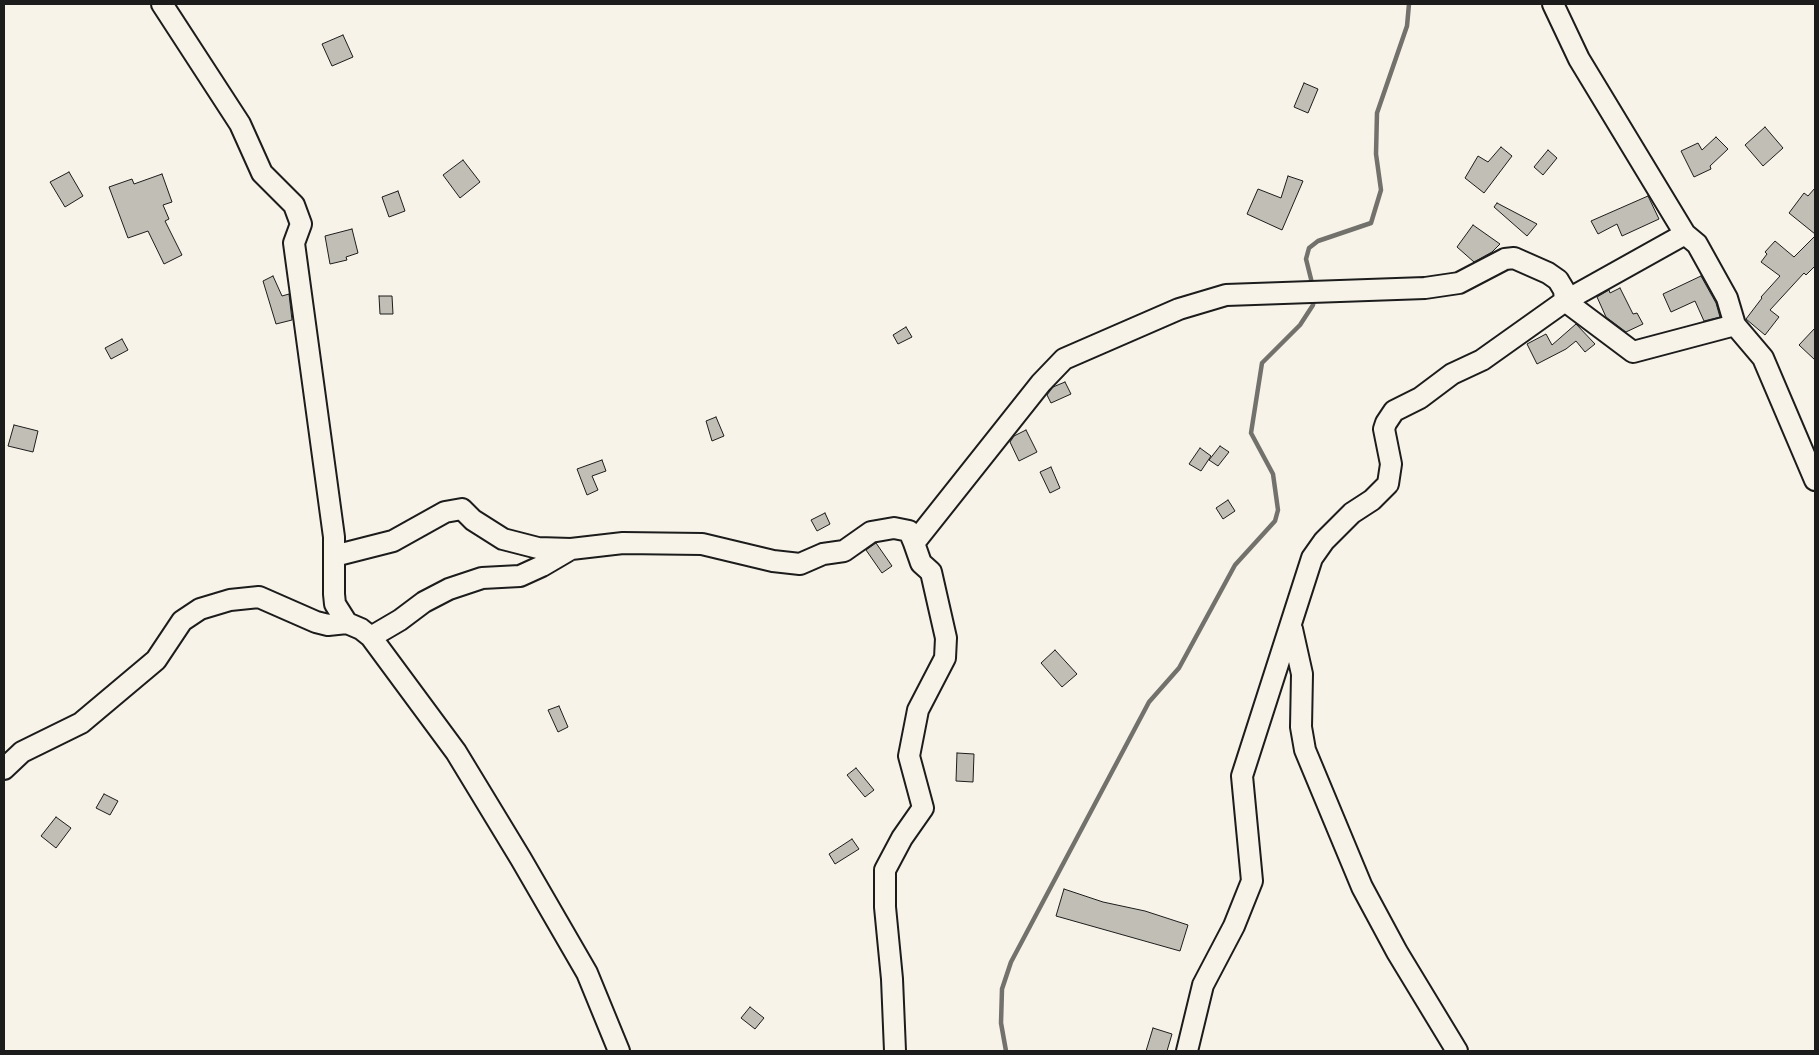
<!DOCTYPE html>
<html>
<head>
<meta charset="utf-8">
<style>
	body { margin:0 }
	#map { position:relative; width:1819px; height:1055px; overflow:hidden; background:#f7f3e8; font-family:"Shantell Sans",sans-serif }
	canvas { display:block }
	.frame { position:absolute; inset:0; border:5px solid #1c1c1c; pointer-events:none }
</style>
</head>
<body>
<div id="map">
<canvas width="1819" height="1055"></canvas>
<div class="frame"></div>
</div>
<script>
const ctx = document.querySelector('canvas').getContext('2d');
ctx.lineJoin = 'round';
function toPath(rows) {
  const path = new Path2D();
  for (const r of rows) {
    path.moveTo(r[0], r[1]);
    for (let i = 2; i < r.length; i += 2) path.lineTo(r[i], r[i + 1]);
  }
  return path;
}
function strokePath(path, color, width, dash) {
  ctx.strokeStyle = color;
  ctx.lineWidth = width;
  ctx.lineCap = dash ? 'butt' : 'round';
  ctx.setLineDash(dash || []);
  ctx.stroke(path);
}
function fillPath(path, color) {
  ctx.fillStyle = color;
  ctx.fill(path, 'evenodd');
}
const stream = toPath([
	[1313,287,1306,259,1309,248,1318,241,1371,223,1381,190,1376,154,1377,113,1407,26,1409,4],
	[1006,1051,1001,1023,1002,989,1011,962,1149,702,1179,668,1235,565,1275,521,1278,510,1273,474,1251,433,1262,363,1300,325,1313,305,1314,297]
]);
const building = toPath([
	[343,35,353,57,332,66,322,44,343,35],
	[1304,83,1318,89,1308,113,1294,107,1304,83],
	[1765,127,1783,148,1763,166,1745,145,1765,127],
	[1716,137,1728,149,1710,166,1711,169,1694,177,1681,151,1698,143,1702,150,1716,137],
	[1501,147,1512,156,1484,193,1465,178,1478,156,1488,162,1501,147],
	[1548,150,1557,158,1543,175,1534,167,1548,150],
	[463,160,480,182,460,198,443,175,463,160],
	[69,172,83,196,65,207,50,182,69,172],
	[162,174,172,202,163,205,169,219,165,221,182,255,164,264,148,231,128,238,109,187,132,179,134,184,162,174],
	[1288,176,1303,181,1282,230,1247,214,1258,189,1281,198,1288,176],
	[1815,188,1815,234,1789,213,1804,193,1808,196,1815,188],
	[398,191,405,211,389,217,382,197,398,191],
	[1648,196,1659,219,1622,236,1617,224,1598,234,1591,221,1648,196],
	[1497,203,1537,224,1527,236,1494,207,1497,203],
	[1473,225,1500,244,1492,252,1474,262,1457,247,1473,225],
	[352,229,358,253,346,257,347,260,330,264,325,236,352,229],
	[1815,236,1815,266,1806,275,1804,273,1770,310,1779,317,1765,335,1746,319,1762,298,1761,297,1780,276,1761,262,1767,254,1765,252,1775,241,1794,257,1815,236],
	[273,276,282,296,289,294,292,320,276,324,263,281,273,276],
	[1701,276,1716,303,1720,317,1704,321,1695,301,1671,312,1663,294,1701,276],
	[1620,288,1633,314,1637,313,1643,324,1626,332,1606,317,1597,297,1609,290,1610,293,1620,288],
	[379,296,392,296,393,314,380,314,379,296],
	[1576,324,1595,344,1585,352,1576,341,1566,349,1537,364,1527,344,1546,334,1552,345,1576,324],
	[906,327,912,337,898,344,893,335,906,327],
	[1815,328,1815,360,1799,345,1815,328],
	[122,339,128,350,111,359,105,348,122,339],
	[1065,382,1071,394,1051,403,1047,395,1053,387,1065,382],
	[716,417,724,436,712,441,706,421,716,417],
	[14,425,38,431,33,452,8,446,14,425],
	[1026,430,1037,452,1019,461,1010,442,1014,436,1026,430],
	[1220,446,1229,452,1218,466,1209,460,1220,446],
	[1200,448,1211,456,1201,471,1189,464,1200,448],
	[602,460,606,471,592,476,598,490,587,495,577,469,602,460],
	[1051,467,1060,488,1050,493,1040,472,1051,467],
	[1228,500,1235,511,1223,519,1216,508,1228,500],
	[825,513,830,524,817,531,811,520,825,513],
	[876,543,892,566,882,573,866,550,876,543],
	[1055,650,1077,674,1062,687,1041,663,1055,650],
	[559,706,568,727,558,732,548,710,559,706],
	[957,753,974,754,973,782,956,781,957,753],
	[856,768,874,790,865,797,847,775,856,768],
	[104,794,118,801,110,815,96,808,104,794],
	[56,817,71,828,56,848,41,836,56,817],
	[852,839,859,849,835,864,829,854,852,839],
	[1064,889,1103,902,1145,911,1188,925,1180,951,1056,916,1064,889],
	[750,1007,764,1018,755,1029,741,1018,750,1007],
	[1153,1028,1172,1034,1167,1051,1146,1051,1153,1028]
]);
const minor = toPath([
	[162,4,240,124,262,173,294,205,301,224,294,243,334,537,334,594,335,604,347,623],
	[1553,4,1579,59,1685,234,1697,244,1727,298,1735,325,1763,358,1815,480],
	[334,556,393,541,445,512,462,509,473,520,503,539,538,548,571,549,623,543,702,544,773,561,800,564,823,554,844,551,871,532,894,528,909,531,914,543],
	[1292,629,1302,674,1301,727,1305,750,1362,887,1397,952,1457,1051],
	[371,637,400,620,424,602,449,589,482,578,520,576,542,566,571,549],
	[4,769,22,752,81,723,156,660,182,621,200,609,230,600,259,597,316,622,328,625,347,623,361,629,371,637,456,752,521,859,587,973,619,1051],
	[895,1051,892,979,885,907,885,870,902,838,923,808,909,756,918,710,945,658,946,638,931,572,921,563,914,543,1041,383,1064,359,1179,309,1226,295,1425,288,1459,283,1505,259,1514,258,1548,273,1558,280,1564,290,1565,301,1633,352,1735,325],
	[1187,1051,1203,985,1234,926,1252,881,1242,776,1312,558,1324,541,1352,513,1372,500,1388,484,1391,464,1384,429,1386,423,1394,411,1420,398,1452,374,1482,360,1565,301,1685,234]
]);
strokePath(stream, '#72716c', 4.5);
fillPath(building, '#c0beb5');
strokePath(building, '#1c1c1c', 1);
strokePath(minor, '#1c1c1c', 24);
strokePath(minor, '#f7f3e8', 20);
</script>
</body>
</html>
